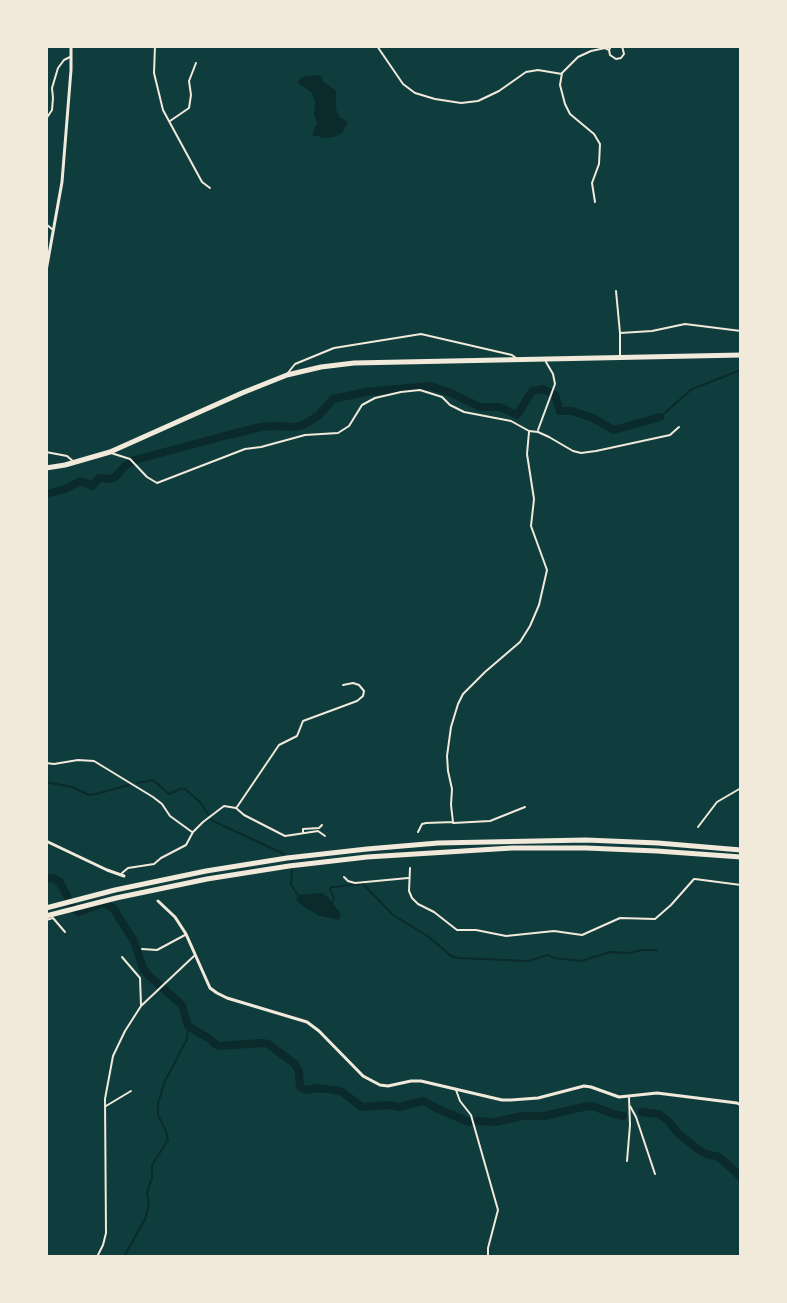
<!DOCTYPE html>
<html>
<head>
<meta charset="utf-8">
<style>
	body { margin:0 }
	#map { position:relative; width:787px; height:1303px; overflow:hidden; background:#0f3d3e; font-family:Lora,serif }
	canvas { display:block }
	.frame { position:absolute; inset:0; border:48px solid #f1e9da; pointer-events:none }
</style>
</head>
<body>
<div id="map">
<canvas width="787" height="1303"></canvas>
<div class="frame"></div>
</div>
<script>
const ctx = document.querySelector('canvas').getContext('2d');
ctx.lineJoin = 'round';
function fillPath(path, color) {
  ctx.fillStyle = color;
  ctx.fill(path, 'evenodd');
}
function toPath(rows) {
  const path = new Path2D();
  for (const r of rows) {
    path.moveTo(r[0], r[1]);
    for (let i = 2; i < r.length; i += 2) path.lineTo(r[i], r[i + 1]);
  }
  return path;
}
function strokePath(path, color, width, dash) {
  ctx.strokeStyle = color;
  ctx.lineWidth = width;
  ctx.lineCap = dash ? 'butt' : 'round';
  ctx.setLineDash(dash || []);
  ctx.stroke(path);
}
const water = toPath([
	[320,75,324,82,336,91,336,109,339,117,348,122,342,133,334,137,325,138,312,135,317,123,314,115,315,102,312,93,297,82,302,77],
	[321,893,327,896,341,914,339,920,320,916,304,907,296,900,299,895]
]);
const stream = toPath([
	[660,417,692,389,741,370],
	[46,782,72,787,89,795,96,794,129,785],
	[137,783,153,780,169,794,180,789,185,789,200,802,208,814],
	[211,820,284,854],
	[292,869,291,885,298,895],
	[331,905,334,898,330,889,332,887,363,884,393,915,429,937,451,956,459,958,528,961,548,955,554,958,581,961,610,952,629,953,642,950,657,950],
	[124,1257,145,1219,149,1205,147,1192,152,1178,152,1165,168,1140,166,1131,158,1115,158,1104,164,1083,187,1039,188,1026]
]);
const river = toPath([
	[46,494,65,489,80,481,92,486,99,478,111,479,115,477,126,465,135,460,228,435,261,427,275,426,293,427,303,425,318,416,333,399,365,392,430,386,451,393,480,407,500,407,517,415,532,391,543,389,555,395,560,411,572,411,593,418,614,430,660,417],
	[46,879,53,878,60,882,73,908,79,912,103,903,113,908,134,941,143,968,148,975,182,1005,188,1026,210,1039,215,1044,219,1046,262,1043,268,1044,295,1064,299,1072,300,1087,306,1090,317,1088,334,1090,342,1092,362,1107,388,1105,399,1107,423,1101,438,1109,469,1122],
	[642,1112,659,1114,669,1122,678,1133,699,1150,706,1154,719,1157,741,1177],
	[477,1121,495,1122,522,1116,544,1116,583,1107,592,1106,617,1115,623,1116]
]);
const minor = toPath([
	[155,46,154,73,163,110,202,182,210,188],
	[377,46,403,84,415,93,435,99,461,103,478,101,499,91,526,72,538,70,562,74],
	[611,46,609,50,610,55,616,59,621,58,624,54,622,46],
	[46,119,52,110,53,98,52,88,58,68,64,60,70,57],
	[170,121,189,108,191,95,189,81,196,63],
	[595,202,592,183,599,164,600,144,594,134,570,114,565,104,560,85,562,73,578,57,591,51,605,48,609,50],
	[46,224,53,230],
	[616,291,620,333,620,355],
	[620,333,652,331,685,324,741,331],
	[287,374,295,364,334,348,421,334,512,355,516,358],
	[538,430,555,384,553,374,546,362],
	[46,452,67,456,74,462],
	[111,453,130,459,147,477,157,483,245,449,261,447,305,435,338,433,349,426,362,405,375,398,401,392,420,390,442,397,450,405,464,412,511,421,529,431,538,432,549,437,573,451,581,453,596,451,670,435,679,427],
	[46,763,54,764,78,760,94,761,153,797,162,804,170,816,192,832],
	[237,807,279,745,297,736,303,721,357,701,363,696,364,691,359,685,353,683,343,685],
	[453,823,490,821,525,807],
	[698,827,717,802,741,788],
	[303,832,303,829,319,828,322,825],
	[418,832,422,824,426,823,453,822,451,805,452,789,448,771,447,756,451,727,458,704,463,694,485,672,520,642,530,626,539,605,547,570,531,526,534,499,527,454,529,432],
	[410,868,409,891,412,898,418,904,434,912,457,930,476,930,506,936,554,931,582,935,620,918,655,919,671,905,694,879],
	[122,873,128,868,154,864,161,858,186,845,193,832,203,822,224,806,236,808,244,815,285,836,318,831,325,836],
	[344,877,348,881,355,883,408,878],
	[695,879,741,885],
	[46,920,53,918,65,932],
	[142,949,157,950,185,935],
	[122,957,140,978,141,1005],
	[456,1090,460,1101,471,1115,498,1210,488,1248,488,1257],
	[106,1106,131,1091],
	[630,1106,636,1117,655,1174],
	[627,1161,630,1125,629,1098],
	[97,1257,103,1245,106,1233,105,1099,113,1056,125,1031,141,1006,194,956],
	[209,1257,217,1256]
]);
const tertiary = toPath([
	[46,271,62,182,71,70,71,46],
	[46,325,46,337]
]);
const secondary = toPath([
	[46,841,107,870,124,876],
	[158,901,175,917,186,934,210,988,217,993,227,998,307,1022,319,1031,363,1076,380,1085,388,1086,411,1081,421,1081,502,1100,511,1100,538,1098,584,1086,591,1087,619,1097,657,1093,737,1103,741,1105]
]);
const trunk = toPath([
	[46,468,65,465,110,452,242,393,287,375,321,367,354,363,741,355]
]);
const motorway = toPath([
	[46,908,115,890,206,871,287,858,367,849,438,843,586,840,658,843,741,850],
	[46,916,116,898,207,879,289,866,367,857,512,848,586,848,657,851,741,857]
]);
fillPath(water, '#0a2a2b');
strokePath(stream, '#0a2a2b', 2);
strokePath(river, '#0a2a2b', 8);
strokePath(minor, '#f1e9da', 2);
strokePath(tertiary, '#f1e9da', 3);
strokePath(secondary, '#f1e9da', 3);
strokePath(trunk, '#f1e9da', 5);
strokePath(motorway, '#f1e9da', 5);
</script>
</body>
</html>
